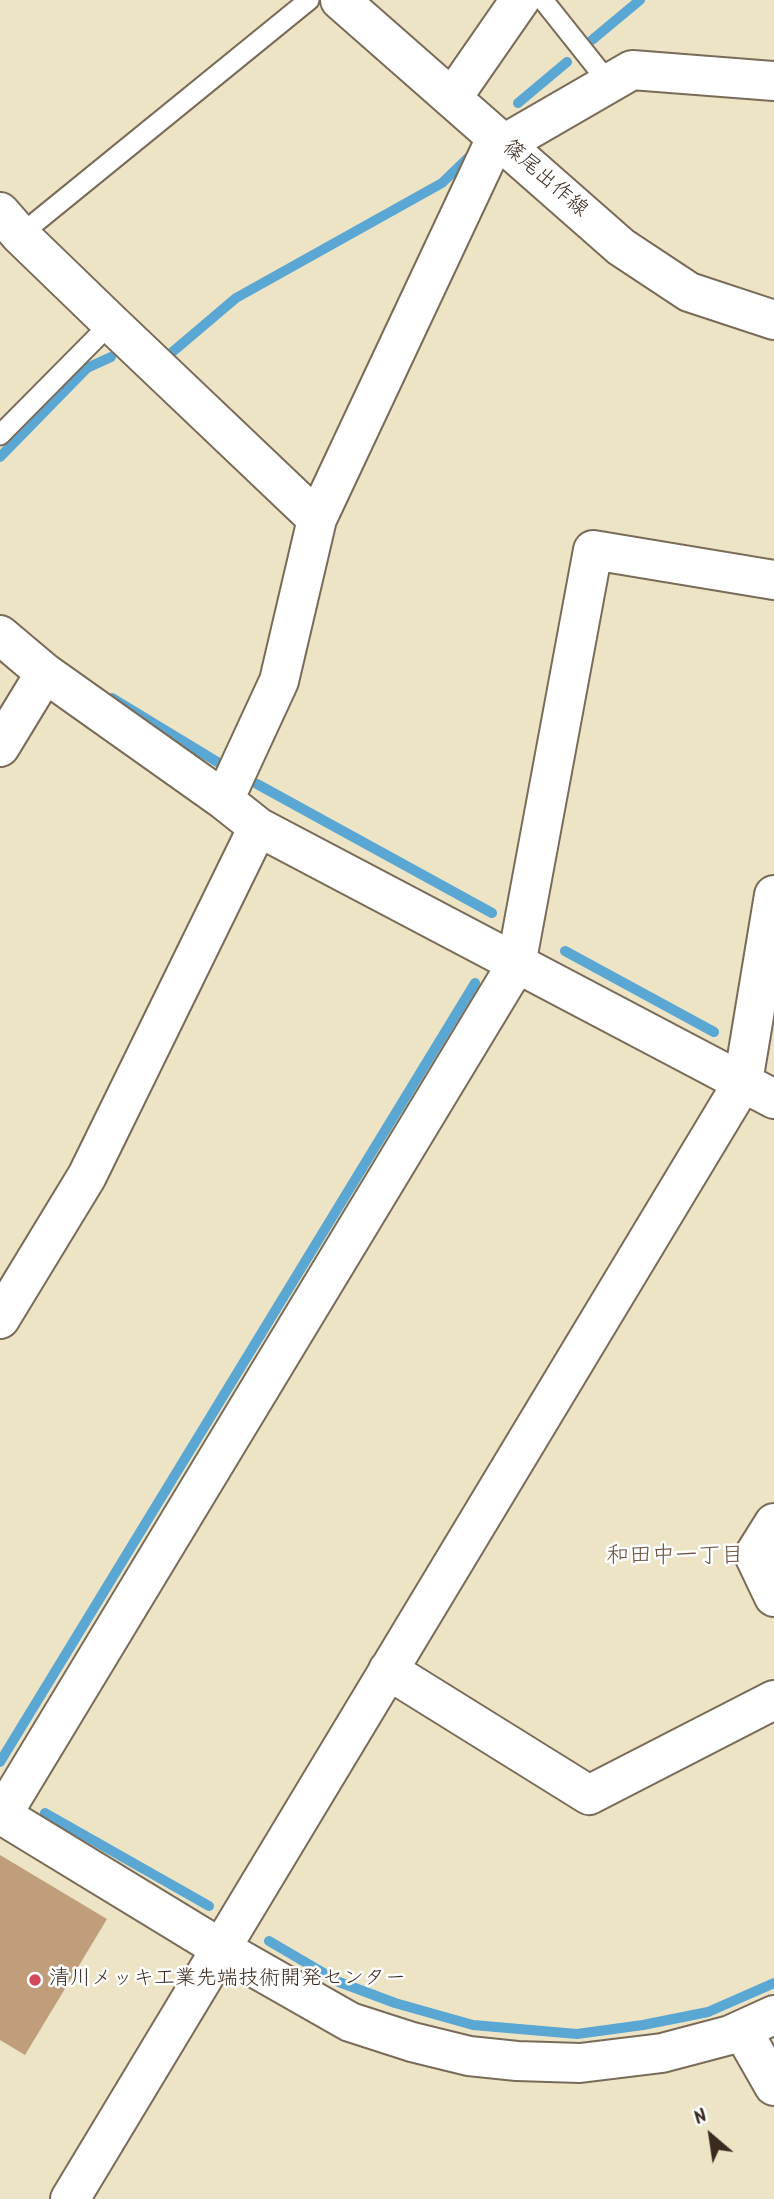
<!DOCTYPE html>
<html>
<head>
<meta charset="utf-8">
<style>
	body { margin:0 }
	#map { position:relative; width:774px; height:2199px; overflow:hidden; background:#ece4c5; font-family:Kalam,sans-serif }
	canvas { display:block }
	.north { position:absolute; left:676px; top:2101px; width:70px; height:70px; -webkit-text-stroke:5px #fff; paint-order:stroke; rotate:331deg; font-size:19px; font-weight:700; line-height:28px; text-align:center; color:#3b2a1e }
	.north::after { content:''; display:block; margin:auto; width:24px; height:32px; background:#3b2a1e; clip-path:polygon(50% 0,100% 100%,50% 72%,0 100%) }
</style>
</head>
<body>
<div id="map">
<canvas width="774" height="2199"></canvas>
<div class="north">N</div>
</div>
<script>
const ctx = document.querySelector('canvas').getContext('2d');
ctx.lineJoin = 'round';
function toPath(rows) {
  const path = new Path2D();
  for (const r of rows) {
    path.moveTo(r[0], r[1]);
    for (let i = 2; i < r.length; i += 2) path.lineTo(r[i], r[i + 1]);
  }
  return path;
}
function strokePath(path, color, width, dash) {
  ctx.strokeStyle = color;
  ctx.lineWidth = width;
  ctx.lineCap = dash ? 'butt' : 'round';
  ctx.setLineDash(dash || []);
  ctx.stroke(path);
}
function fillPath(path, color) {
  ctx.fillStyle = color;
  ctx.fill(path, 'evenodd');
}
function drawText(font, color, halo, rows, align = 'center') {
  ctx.font = font + ' Kalam,"Klee One",sans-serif';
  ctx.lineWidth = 5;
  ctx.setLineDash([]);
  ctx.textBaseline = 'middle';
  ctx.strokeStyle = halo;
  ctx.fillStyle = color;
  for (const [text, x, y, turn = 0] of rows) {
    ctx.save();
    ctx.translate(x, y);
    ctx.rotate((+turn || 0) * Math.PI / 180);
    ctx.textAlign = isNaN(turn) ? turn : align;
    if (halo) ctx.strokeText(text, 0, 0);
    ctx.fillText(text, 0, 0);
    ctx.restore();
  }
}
const stream = toPath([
	[592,40,640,0],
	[518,103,567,62],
	[170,354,236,298,442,183,471,155],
	[0,457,87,368,111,357],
	[112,698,219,763],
	[257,784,492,913],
	[565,951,714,1032],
	[0,1762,475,983],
	[45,1813,209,1906],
	[269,1941,339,1982,395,2003,473,2025,577,2034,643,2025,708,2012,774,1983]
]);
const building = toPath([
	[0,1855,107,1919,25,2055,0,2040]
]);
const lane = toPath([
	[543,0,609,83],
	[20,235,309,0],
	[0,435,111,323]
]);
const street = toPath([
	[452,98,520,0],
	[504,144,632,70,774,81],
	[0,212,20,235,111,323,317,519],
	[0,635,45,673,224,800,258,827,774,1099],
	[0,747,45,673],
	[224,800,279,681,317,519,496,138],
	[0,1319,87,1176,258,827],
	[774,1523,754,1555,774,1597],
	[388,1670,589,1795,774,1700],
	[2,1815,516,965,593,550,774,580],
	[742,2030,774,2086],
	[70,2199,743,1082,774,895]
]);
const secondary = toPath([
	[340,0,621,247,689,292,774,320],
	[0,1814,220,1948,350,2022,412,2042,469,2056,517,2061,580,2063,662,2053,730,2035,774,2015]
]);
const markers = [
	[35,1980,7,"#d1495b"]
];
const streetNames = [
	["篠尾出作線",544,180,41]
];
const poiNames = [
	["清川メッキ工業先端技術開発センター",49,1980]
];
const neighbourhoodNames = [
	["和田中一丁目",675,1558]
];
strokePath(stream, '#5aa7d3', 10);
fillPath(building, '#c09e7b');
strokePath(lane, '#796b58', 23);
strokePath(street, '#796b58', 42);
strokePath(secondary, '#796b58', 42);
strokePath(lane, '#fff', 19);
strokePath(street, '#fff', 38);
strokePath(secondary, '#fff', 38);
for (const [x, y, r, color] of markers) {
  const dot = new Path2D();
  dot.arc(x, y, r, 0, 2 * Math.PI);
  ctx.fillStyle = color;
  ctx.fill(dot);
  strokePath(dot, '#fff', 2.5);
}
drawText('21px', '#3b2a1e', '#fff', streetNames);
drawText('21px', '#3b2a1e', '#fff', poiNames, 'left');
drawText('23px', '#6a533f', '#fff', neighbourhoodNames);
</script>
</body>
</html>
